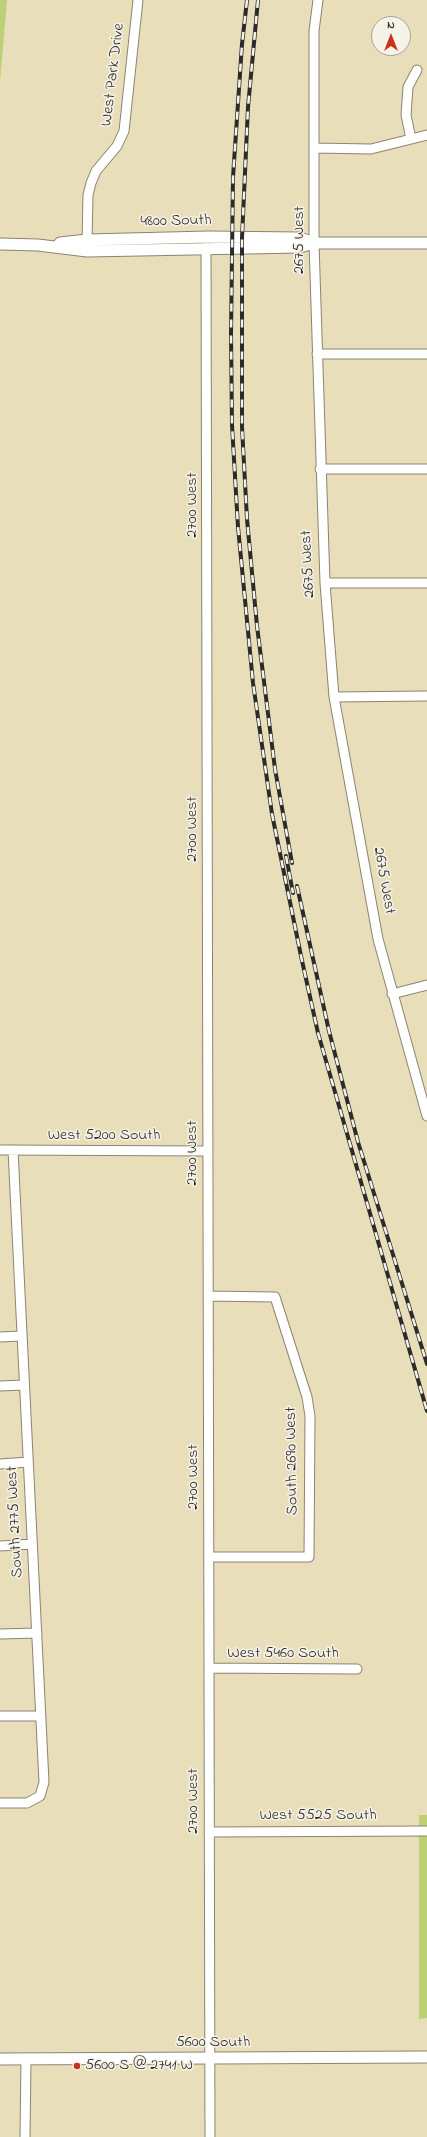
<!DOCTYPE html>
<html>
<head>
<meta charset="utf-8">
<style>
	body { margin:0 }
	#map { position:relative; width:427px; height:2137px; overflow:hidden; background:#e9deba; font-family:"Indie Flower",sans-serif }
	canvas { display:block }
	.north { position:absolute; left:371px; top:16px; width:40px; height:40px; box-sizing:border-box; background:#f7f3e8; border:1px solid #a5a39c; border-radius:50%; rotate:0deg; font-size:11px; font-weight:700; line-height:16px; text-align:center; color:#2b2b2b }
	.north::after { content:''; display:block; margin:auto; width:14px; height:18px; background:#c8321e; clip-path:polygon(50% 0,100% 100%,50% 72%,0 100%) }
</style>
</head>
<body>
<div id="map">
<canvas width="427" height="2137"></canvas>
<div class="north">N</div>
</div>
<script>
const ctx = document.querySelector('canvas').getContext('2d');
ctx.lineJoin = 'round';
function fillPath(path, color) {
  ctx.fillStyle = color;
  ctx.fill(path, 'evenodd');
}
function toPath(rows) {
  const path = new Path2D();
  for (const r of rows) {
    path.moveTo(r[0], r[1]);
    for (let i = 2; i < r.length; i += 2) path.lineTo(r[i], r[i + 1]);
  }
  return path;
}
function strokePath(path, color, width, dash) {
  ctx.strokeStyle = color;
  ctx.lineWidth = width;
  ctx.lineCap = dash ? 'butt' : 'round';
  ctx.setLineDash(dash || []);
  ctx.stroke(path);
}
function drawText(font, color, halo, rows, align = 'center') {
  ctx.font = font + ' "Indie Flower",sans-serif';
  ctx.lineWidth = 3;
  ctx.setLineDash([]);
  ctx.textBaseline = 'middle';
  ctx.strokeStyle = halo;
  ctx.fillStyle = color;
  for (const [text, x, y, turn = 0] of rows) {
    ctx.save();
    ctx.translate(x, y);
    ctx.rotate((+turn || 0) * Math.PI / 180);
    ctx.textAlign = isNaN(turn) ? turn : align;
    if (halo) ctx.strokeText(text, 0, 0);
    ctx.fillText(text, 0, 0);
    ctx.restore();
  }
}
const green = toPath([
	[0,0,7,0,0,81],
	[419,1815,427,1815,427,2018,419,2019]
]);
const minor = toPath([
	[318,0,314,31,314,243,325,583,334,697,378,939,427,1116],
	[411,139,406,115,408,87,417,70],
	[315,148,371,149,427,135],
	[84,245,87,243,88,195,91,183,96,171,117,146,124,131,138,0],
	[206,248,210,2137],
	[317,354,427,354],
	[320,469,427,469],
	[325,583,427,583],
	[334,697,427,696],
	[392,994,427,985],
	[0,1150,208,1151],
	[209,1296,275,1297,307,1397,310,1416,309,1557,209,1557],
	[0,1337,22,1336],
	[0,1386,24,1385],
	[0,1464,28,1462],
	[0,1546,32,1544],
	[0,1634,37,1633],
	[209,1668,357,1669],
	[0,1716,41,1716],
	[0,1803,27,1803,40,1796,44,1782,13,1150],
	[209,1832,427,1831],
	[25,2137,26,2059]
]);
const major = toPath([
	[60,243,87,240,209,237,300,238,314,243],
	[0,244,38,245,87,251,300,247,314,243,427,243],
	[0,2059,427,2057]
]);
const rail = toPath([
	[247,0,242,44,233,177,231,334,232,425,238,527,253,683,272,814,301,956,318,1033,427,1411],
	[258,0,248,107,242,238,242,427,247,519,257,626,275,769,292,863],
	[286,856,293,893],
	[297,886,329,1031,358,1142,427,1364]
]);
const markers = [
	[77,2066,4,"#c8321e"]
];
const streetNames = [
	["West Park Drive",114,75,-83],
	["4800 South",176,222,-1],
	["2675 West",300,240,-90],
	["2700 West",193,505,-90],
	["2675 West",309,564,-93],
	["2700 West",193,829,-90],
	["2675 West",383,881,80],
	["West 5200 South",104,1136],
	["2700 West",193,1153,-90],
	["South 2690 West",293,1461,-91],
	["2700 West",194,1477,-90],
	["South 2775 West",16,1522,-93],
	["West 5460 South",283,1654],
	["2700 West",194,1801,-90],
	["West 5525 South",318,1816],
	["5600 South",213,2043]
];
const poiNames = [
	["5600 S @ 2741 W",85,2066]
];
fillPath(green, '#bcd175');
strokePath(minor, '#8a8472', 11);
strokePath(major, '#8a8472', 13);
strokePath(minor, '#fff', 9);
strokePath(major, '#fff', 11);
strokePath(rail, '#2b2b2b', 4);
strokePath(rail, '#f7f3e8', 2.5, [8]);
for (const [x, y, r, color] of markers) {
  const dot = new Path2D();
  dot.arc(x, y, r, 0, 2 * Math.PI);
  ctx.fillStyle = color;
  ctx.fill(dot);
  strokePath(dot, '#f7f3e8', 1.5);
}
drawText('16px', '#2b2b2b', '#f7f3e8', streetNames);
drawText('16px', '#2b2b2b', '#f7f3e8', poiNames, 'left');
</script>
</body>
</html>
